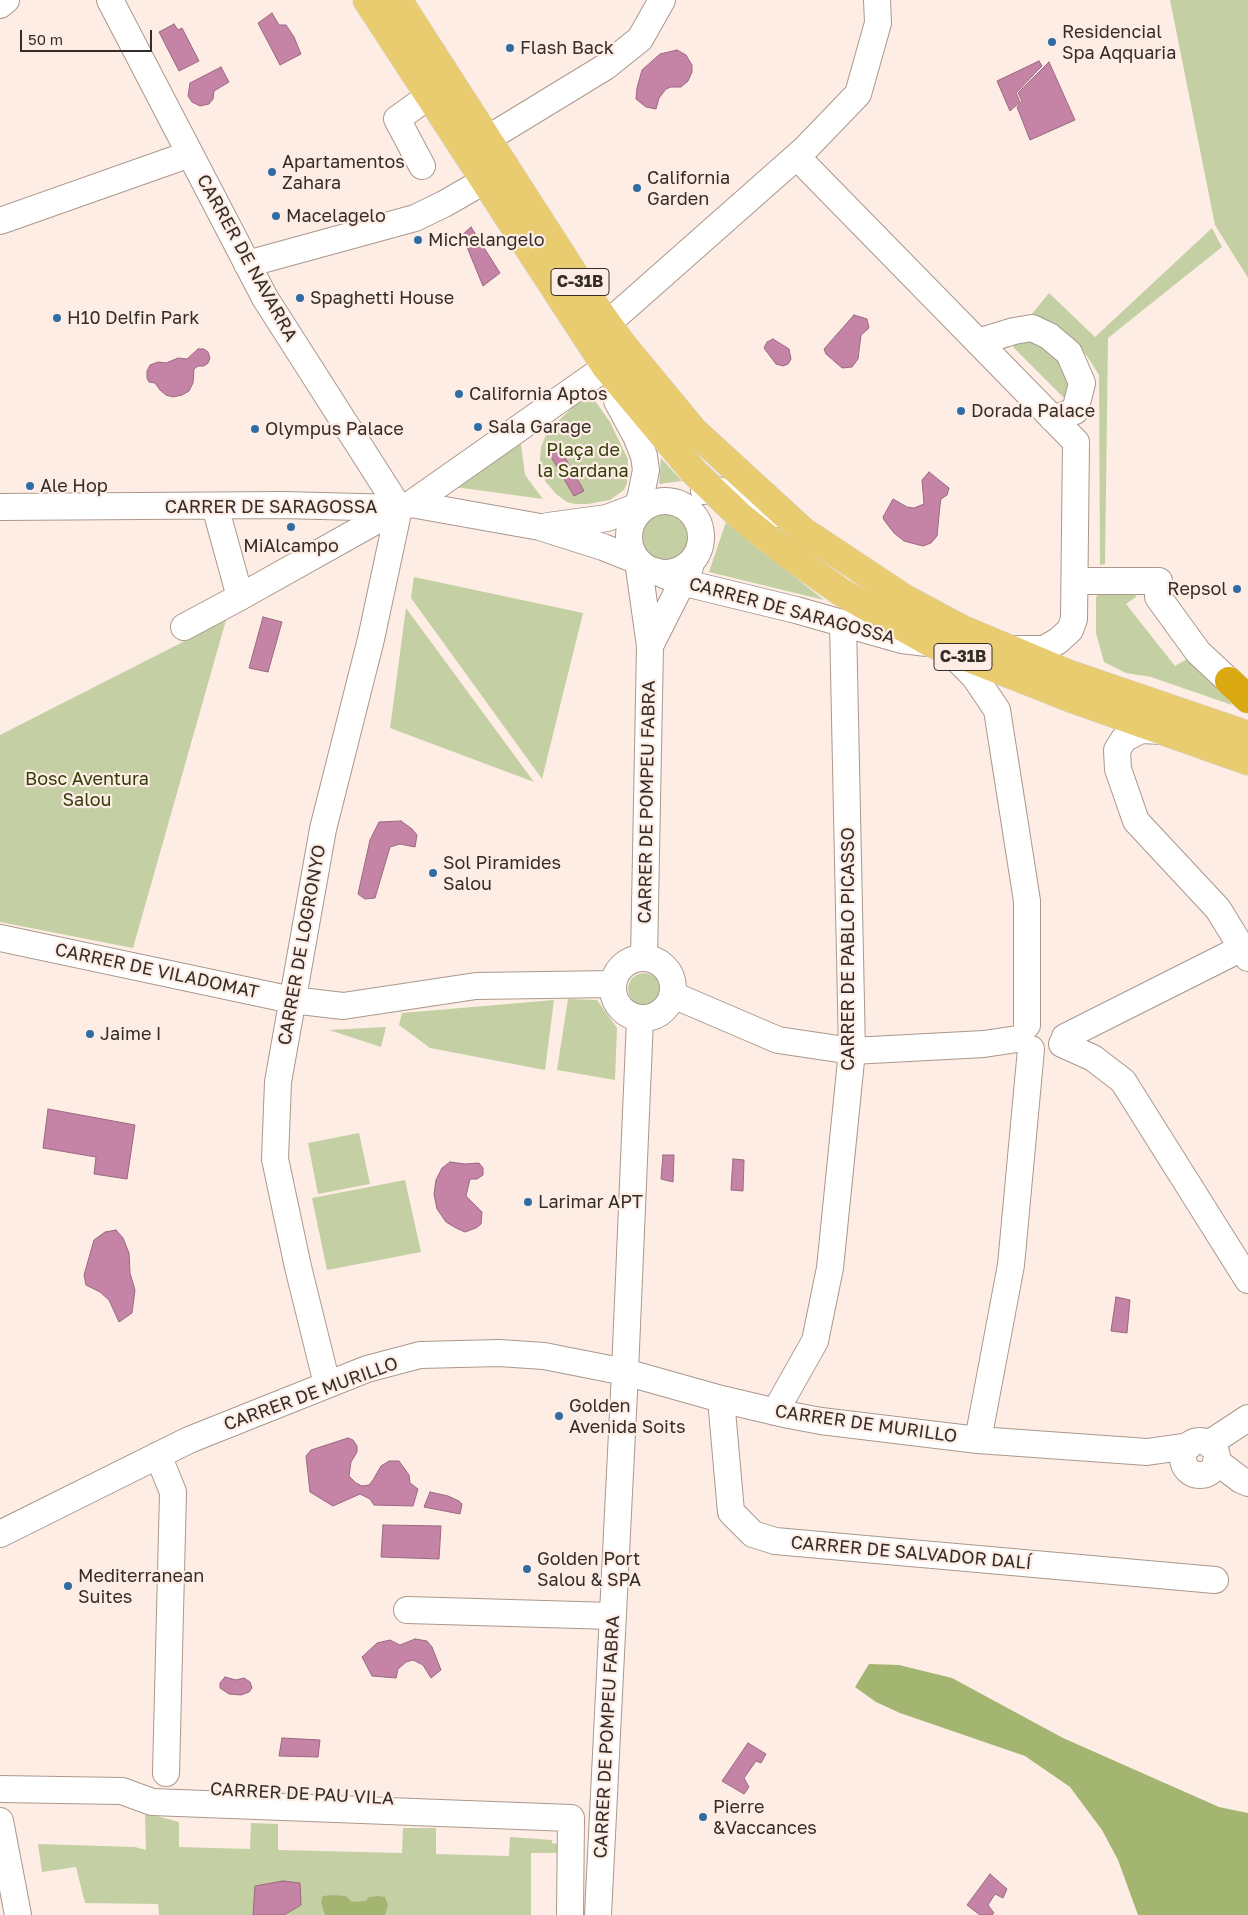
<!DOCTYPE html>
<html>
<head>
<meta charset="utf-8">
<style>
	body { margin:0 }
	#map { position:relative; width:1248px; height:1915px; overflow:hidden; background:#fdede4; font-family:"Golos Text",sans-serif }
	canvas { display:block }
	.scale { position:absolute; left:20px; top:30px; width:132px; height:22px; box-sizing:border-box; border:2px solid #352d29; border-top:0; padding-left:6px; font-size:15px; line-height:18px; white-space:nowrap; color:#352d29; -webkit-text-stroke:4px #fdede4; paint-order:stroke }
</style>
</head>
<body>
<div id="map">
<canvas width="1248" height="1915"></canvas>
<div class="scale">50 m</div>
</div>
<script>
const ctx = document.querySelector('canvas').getContext('2d');
ctx.lineJoin = 'round';
function fillPath(path, color) {
  ctx.fillStyle = color;
  ctx.fill(path, 'evenodd');
}
function toPath(rows) {
  const path = new Path2D();
  for (const r of rows) {
    if (r.length === 3) {
      path.moveTo(r[0] + r[2], r[1]);
      path.arc(r[0], r[1], r[2], 0, 2 * Math.PI);
      continue;
    }
    path.moveTo(r[0], r[1]);
    for (let i = 2; i < r.length; i += 2) path.lineTo(r[i], r[i + 1]);
  }
  return path;
}
function strokePath(path, color, width, dash) {
  ctx.strokeStyle = color;
  ctx.lineWidth = width;
  ctx.lineCap = dash ? 'butt' : 'round';
  ctx.setLineDash(dash || []);
  ctx.stroke(path);
}
function drawText(font, color, halo, rows, align = 'center') {
  ctx.font = font + ' "Golos Text",sans-serif';
  ctx.lineWidth = 4.5;
  ctx.setLineDash([]);
  ctx.textBaseline = 'middle';
  ctx.strokeStyle = halo;
  ctx.fillStyle = color;
  for (const [text, x, y, turn = 0] of rows) {
    ctx.save();
    ctx.translate(x, y);
    ctx.rotate((+turn || 0) * Math.PI / 180);
    ctx.textAlign = isNaN(turn) ? turn : align;
    if (halo) ctx.strokeText(text, 0, 0);
    ctx.fillText(text, 0, 0);
    ctx.restore();
  }
}
const green = toPath([
	[1170,0,1248,0,1248,278,1215,225],
	[1212,228,1222,247,1108,338,1105,564,1100,565,1099,375,1087,356,1063,333,1031,315,1049,293,1095,337],
	[1021,339,1046,344,1072,376,1067,399,1063,397,1014,348,1013,344],
	[591,395,610,422,628,459,627,483,624,490,610,500,588,504,575,504,567,502,556,494,545,481,540,459,541,447,546,435,553,426,575,405],
	[521,444,525,475,543,499,455,487],
	[661,458,682,481,659,484],
	[666,537,26],
	[726,522,824,600,709,572],
	[414,577,583,613,542,779,411,598],
	[1135,591,1136,597,1126,604,1175,666,1187,659,1203,667,1232,705,1151,677,1126,673,1104,662,1096,633,1096,597,1101,592],
	[406,608,534,782,390,728],
	[226,620,133,948,0,922,0,735],
	[644,989,16],
	[568,999,597,1000,617,1028,615,1080,557,1070],
	[554,1000,545,1070,430,1048,399,1025,402,1013],
	[386,1027,381,1047,329,1030],
	[359,1133,370,1184,318,1194,308,1143],
	[405,1180,421,1252,327,1270,312,1198],
	[145,1813,179,1822,179,1847,250,1849,251,1823,278,1824,278,1850,402,1853,403,1828,436,1828,436,1854,509,1856,510,1837,552,1840,552,1843,557,1844,557,1853,531,1853,531,1915,159,1915,158,1904,85,1903,76,1867,42,1872,38,1844,135,1847,146,1850]
]);
const forest = toPath([
	[869,1664,899,1665,952,1678,1063,1738,1219,1807,1248,1813,1248,1915,1138,1915,1118,1860,1102,1830,1070,1787,1025,1756,900,1713,876,1702,855,1687],
	[333,1895,346,1896,352,1902,366,1901,369,1897,378,1896,385,1897,388,1905,385,1915,325,1915,321,1902,323,1896]
]);
const water = toPath([
	[272,13,279,25,286,25,294,37,301,54,280,65,258,23,272,13],
	[174,24,178,30,182,28,199,61,179,71,159,32,174,24],
	[677,50,686,55,692,65,692,72,688,81,681,87,671,87,666,89,659,98,656,109,646,107,636,99,637,88,642,70,660,54,677,50],
	[1039,61,1042,66,1016,93,1020,102,1010,111,997,81,1039,61],
	[1049,62,1075,120,1030,140,1017,107,1022,101,1018,93,1049,62],
	[221,67,229,82,214,91,213,99,209,104,200,106,192,102,188,96,190,83,221,67],
	[471,227,500,273,483,286,462,235,471,227],
	[854,315,867,319,869,328,861,335,858,359,852,367,842,368,826,354,824,349,854,315],
	[773,339,789,349,791,359,788,364,783,366,776,364,764,348,767,342,773,339],
	[198,349,204,349,208,352,210,358,208,363,204,366,198,366,194,369,193,383,189,391,182,395,173,397,166,395,160,390,155,383,149,382,147,378,147,371,150,365,158,362,166,363,178,358,187,359,198,349],
	[556,442,584,491,574,496,546,448,556,442],
	[929,472,949,488,947,495,941,499,940,505,937,536,931,543,923,546,904,541,894,533,884,520,883,517,893,499,907,507,914,508,924,504,922,480,929,472],
	[263,617,282,622,268,672,249,668,263,617],
	[401,821,412,829,417,835,415,847,400,844,390,847,375,898,365,899,358,894,370,840,379,822,401,821],
	[48,1109,135,1125,127,1179,94,1174,96,1157,43,1148,48,1109],
	[663,1155,674,1155,673,1182,661,1179,663,1155],
	[733,1159,744,1160,743,1191,731,1190,733,1159],
	[450,1162,465,1164,479,1163,483,1168,483,1175,477,1179,470,1179,466,1196,482,1212,481,1224,476,1228,465,1232,456,1228,446,1222,437,1209,434,1194,436,1180,442,1168,450,1162],
	[116,1230,123,1238,129,1253,130,1273,135,1290,132,1313,119,1322,109,1300,100,1292,86,1285,84,1275,94,1240,105,1232,116,1230],
	[1116,1297,1130,1300,1127,1333,1111,1331,1116,1297],
	[348,1438,353,1440,357,1446,357,1452,351,1462,349,1476,356,1483,362,1486,369,1485,373,1480,381,1466,389,1461,399,1461,409,1475,410,1483,418,1489,413,1506,374,1505,370,1499,360,1494,333,1506,310,1492,306,1456,311,1450,348,1438],
	[430,1492,448,1496,459,1501,462,1504,460,1514,424,1507,430,1492],
	[383,1525,441,1526,439,1559,381,1557,383,1525],
	[415,1639,427,1641,432,1647,441,1670,431,1678,423,1665,413,1660,406,1662,398,1669,396,1678,372,1676,362,1657,377,1643,390,1640,400,1645,415,1639],
	[225,1677,236,1680,244,1678,250,1682,252,1688,249,1692,241,1695,229,1694,220,1688,220,1683,225,1677],
	[282,1738,320,1740,318,1757,279,1756,282,1738],
	[748,1743,766,1754,761,1763,756,1761,744,1778,749,1787,744,1794,722,1781,748,1743],
	[990,1874,1007,1889,1003,1898,995,1894,988,1905,994,1913,992,1915,980,1915,967,1905,990,1874],
	[283,1881,300,1883,301,1905,284,1915,253,1915,255,1886,283,1881]
]);
const minor = toPath([
	[110,0,265,298,399,508],
	[0,5,6,0],
	[487,139,605,67,640,39,662,0],
	[797,157,1076,442,1074,619,1070,630,1058,641,1044,649,1011,649],
	[422,166,397,119,429,96],
	[0,221,190,154],
	[247,264,415,218,444,204,484,181],
	[607,324,805,149,858,94,878,23,877,0],
	[978,342,1014,331,1032,328,1049,336,1069,353,1082,383,1075,411,1053,419],
	[618,381,617,401,636,436,644,456,646,470,641,495,632,522],
	[704,491,712,489,744,496,777,514],
	[665,537,36],
	[411,504,606,367],
	[215,506,240,597],
	[0,507,282,505,399,508,411,504,540,527,603,547,638,561,650,646,644,958],
	[548,526,607,518,636,507,649,504],
	[655,571,681,582,796,610,902,640,927,643],
	[1075,581,1159,581,1158,597,1198,652,1229,681],
	[184,627,240,597,399,508],
	[650,646,690,567],
	[949,651,974,676,997,710,1027,901,1027,1025],
	[1163,731,1141,730,1124,739,1117,750,1118,769,1136,821,1218,909,1248,958],
	[0,938,292,1000,343,1006,476,986,613,984],
	[643,988,30],
	[673,995,778,1040,852,1051,984,1044,1017,1039],
	[1065,1037,1242,948],
	[1062,1044,1093,1058,1123,1081,1248,1280],
	[327,1384,298,1267,275,1159,278,1082,323,829,371,639,399,508],
	[721,1399,731,1512,753,1534,775,1541,1215,1580],
	[775,1412,815,1341,830,1268,852,1051,843,623],
	[978,1440,1011,1265,1031,1049],
	[1200,1458,17],
	[1210,1445,1213,1441,1248,1418],
	[158,1455,173,1492,166,1773],
	[1216,1461,1241,1480,1248,1483],
	[0,1534,189,1440,367,1369,420,1355,499,1353,544,1356,625,1372,721,1399,789,1415,821,1421,978,1440,1147,1452,1189,1446],
	[407,1610,613,1616],
	[0,1789,122,1791,152,1802,571,1818,570,1915],
	[0,1821,18,1915],
	[598,1915,625,1372,640,1019]
]);
const major = toPath([
	[367,0,606,367,693,471,741,517,786,553,841,592,931,643,1070,698,1248,761],
	[398,0,594,305,622,344,694,431,803,531,904,598,962,629,1069,674,1248,735]
]);
const highway = toPath([
	[1229,681,1248,699]
]);
const markers = [
	[1052,42,5,"#2e6ca3"],
	[510,48,5,"#2e6ca3"],
	[272,172,5,"#2e6ca3"],
	[637,188,5,"#2e6ca3"],
	[276,216,5,"#2e6ca3"],
	[418,240,5,"#2e6ca3"],
	[300,298,5,"#2e6ca3"],
	[57,318,5,"#2e6ca3"],
	[459,394,5,"#2e6ca3"],
	[961,411,5,"#2e6ca3"],
	[478,427,5,"#2e6ca3"],
	[255,429,5,"#2e6ca3"],
	[30,486,5,"#2e6ca3"],
	[291,527,5,"#2e6ca3"],
	[1237,589,5,"#2e6ca3"],
	[433,873,5,"#2e6ca3"],
	[90,1034,5,"#2e6ca3"],
	[528,1202,5,"#2e6ca3"],
	[559,1416,5,"#2e6ca3"],
	[527,1569,5,"#2e6ca3"],
	[68,1586,5,"#2e6ca3"],
	[703,1817,5,"#2e6ca3"]
];
const shields = [
	[580,282,58],
	[963,657,58]
];
const shieldNames = [
	["C-31B",580,282],
	["C-31B",963,657]
];
const poiNames = [
	["Residencial",1062,32],
	["Spa Aqquaria",1062,53],
	["Flash Back",520,48],
	["Apartamentos",282,162],
	["Zahara",282,183],
	["California",647,178],
	["Garden",647,199],
	["Macelagelo",286,216],
	["Michelangelo",428,240],
	["Spaghetti House",310,298],
	["H10 Delfin Park",67,318],
	["California Aptos",469,394],
	["Dorada Palace",971,411],
	["Sala Garage",488,427],
	["Olympus Palace",265,429],
	["Ale Hop",40,486],
	["MiAlcampo",291,546,"center"],
	["Repsol",1227,589,"right"],
	["Sol Piramides",443,863],
	["Salou",443,884],
	["Jaime I",100,1034],
	["Larimar APT",538,1202],
	["Golden",569,1406],
	["Avenida Soits",569,1427],
	["Golden Port",537,1559],
	["Salou & SPA",537,1580],
	["Mediterranean",78,1576],
	["Suites",78,1597],
	["Pierre",713,1807],
	["&Vaccances",713,1828]
];
const streetNames = [
	["CARRER DE NAVARRA",247,258,61],
	["CARRER DE SARAGOSSA",271,507],
	["CARRER DE SARAGOSSA",792,611,15],
	["CARRER DE POMPEU FABRA",647,802,-89],
	["CARRER DE LOGRONYO",302,945,-80],
	["CARRER DE PABLO PICASSO",848,949,-90],
	["CARRER DE VILADOMAT",157,971,12],
	["CARRER DE MURILLO",311,1394,-20],
	["CARRER DE MURILLO",866,1424,8],
	["CARRER DE SALVADOR DALÍ",911,1553,5],
	["CARRER DE POMPEU FABRA",607,1737,-87],
	["CARRER DE PAU VILA",302,1794,3]
];
const parkNames = [
	["Plaça de",583,450],
	["la Sardana",583,471],
	["Bosc Aventura",87,779],
	["Salou",87,800]
];
fillPath(green, '#c4d0a4');
fillPath(forest, '#a4b572');
fillPath(water, '#c583a5');
strokePath(water, '#9a6980', 1);
strokePath(minor, '#aa988c', 28);
strokePath(major, '#d3d1d0', 29);
strokePath(highway, '#d3d1d0', 29);
strokePath(minor, '#fff', 26);
strokePath(major, '#e9cb70', 28);
strokePath(highway, '#daa911', 28);
for (const [x, y, r, color] of markers) {
  const dot = new Path2D();
  dot.arc(x, y, r, 0, 2 * Math.PI);
  ctx.fillStyle = color;
  ctx.fill(dot);
  strokePath(dot, '#fdede4', 2);
}
for (const [x, y, w] of shields) {
  const box = new Path2D();
  box.roundRect(x - w / 2, y - 13.5, w, 27, 4);
  ctx.fillStyle = '#fdede4';
  ctx.fill(box);
  strokePath(box, '#352d29', 1);
}
drawText('bold 16px', '#352d29', null, shieldNames);
drawText('18px', '#352d29', '#fdede4', poiNames, 'left');
drawText('18px', '#352d29', '#fdede4', streetNames);
drawText('18px', '#333d09', '#fdede4', parkNames);
</script>
</body>
</html>
